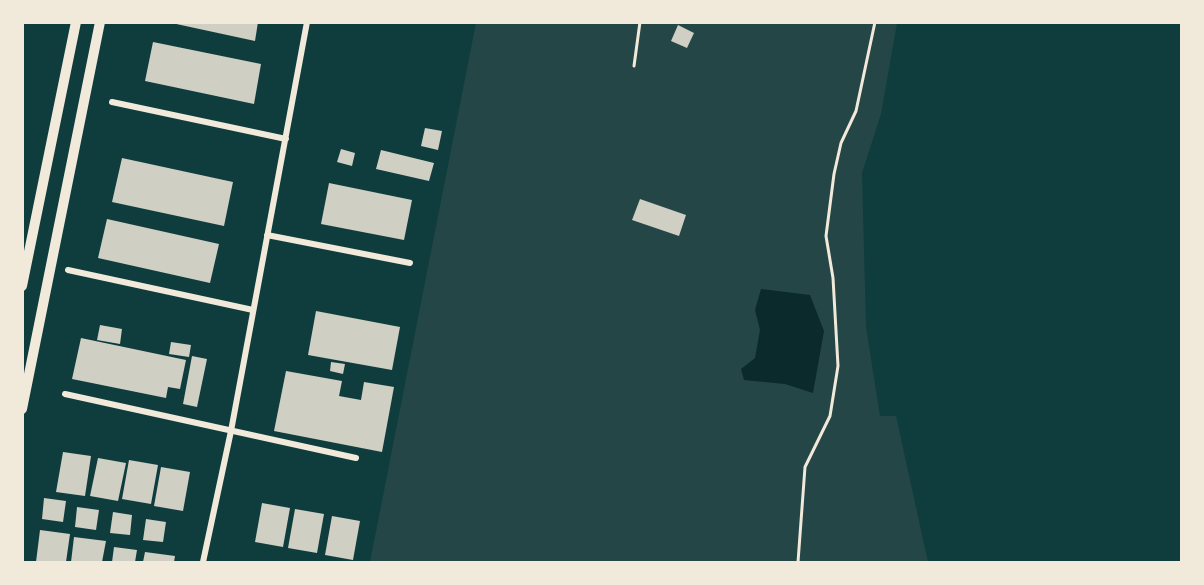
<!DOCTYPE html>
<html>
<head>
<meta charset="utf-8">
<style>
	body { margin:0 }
	#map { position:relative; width:1204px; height:585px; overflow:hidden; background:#0f3d3e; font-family:"Noto Serif",serif }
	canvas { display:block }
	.frame { position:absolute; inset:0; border:24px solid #f1e9da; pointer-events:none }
</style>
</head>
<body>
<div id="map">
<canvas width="1204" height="585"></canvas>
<div class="frame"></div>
</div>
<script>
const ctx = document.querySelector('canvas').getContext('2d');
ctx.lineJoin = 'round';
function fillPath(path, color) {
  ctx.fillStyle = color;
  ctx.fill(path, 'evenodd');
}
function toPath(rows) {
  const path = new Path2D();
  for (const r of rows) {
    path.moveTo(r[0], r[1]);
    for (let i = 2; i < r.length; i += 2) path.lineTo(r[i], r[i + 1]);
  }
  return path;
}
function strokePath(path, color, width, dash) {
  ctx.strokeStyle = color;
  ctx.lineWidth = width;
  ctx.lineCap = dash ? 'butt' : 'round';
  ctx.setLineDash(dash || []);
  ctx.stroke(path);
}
const green = toPath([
	[476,23,897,23,881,114,862,173,866,327,880,416,896,416,928,562,370,562]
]);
const water = toPath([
	[761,289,810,295,824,331,813,393,785,384,744,380,741,369,755,358,760,330,755,310]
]);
const building = toPath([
	[167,22,258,22,255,41],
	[678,25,694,33,687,48,671,41],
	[153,42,261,64,254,104,145,81],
	[425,128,442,131,438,150,421,146],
	[341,149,355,153,352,166,337,162],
	[381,150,434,163,429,181,376,169],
	[122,158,233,182,224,226,112,202],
	[329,183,412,200,404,240,321,224],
	[640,199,686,215,679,236,632,220],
	[107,219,219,244,210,283,98,258],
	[316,311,400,327,392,370,308,355],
	[100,325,122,329,120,344,97,340],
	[81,338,186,360,180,389,168,387,166,398,72,379],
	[171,342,191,345,189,357,169,354],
	[192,356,207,359,197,407,183,404],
	[331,362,345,364,343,374,330,371],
	[286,371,342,381,339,396,361,400,364,382,394,387,382,452,274,431],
	[63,452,91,456,85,496,56,492],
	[98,458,126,463,118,501,90,496],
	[129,460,158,465,151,504,122,499],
	[161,467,190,472,183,511,154,506],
	[44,498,66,501,63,522,42,519],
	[262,503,290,508,283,547,255,542],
	[77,507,99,510,96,530,75,527],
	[295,509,324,514,317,553,288,548],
	[113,512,132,515,130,535,110,533],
	[332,516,360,521,353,560,325,555],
	[146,519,166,522,163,542,143,540],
	[40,530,70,534,66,562,36,562],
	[74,537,106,541,102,562,71,562],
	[114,547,137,550,135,562,112,562],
	[145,552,175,556,174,562,143,562]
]);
const path = toPath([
	[634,66,640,22],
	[798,562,805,467,830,416,838,366,833,278,826,236,834,174,841,143,856,111,875,22]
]);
const minor = toPath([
	[112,102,286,139],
	[267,235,410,263],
	[68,270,253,310],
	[65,394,356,458],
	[203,562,231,431,307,22]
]);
const tertiary = toPath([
	[22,286,76,22],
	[22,409,100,22]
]);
fillPath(green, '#244646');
fillPath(water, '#0a2a2b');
fillPath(building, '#cfcfc3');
strokePath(path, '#f1e9da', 3);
strokePath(minor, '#f1e9da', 6);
strokePath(tertiary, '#f1e9da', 10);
</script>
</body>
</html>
